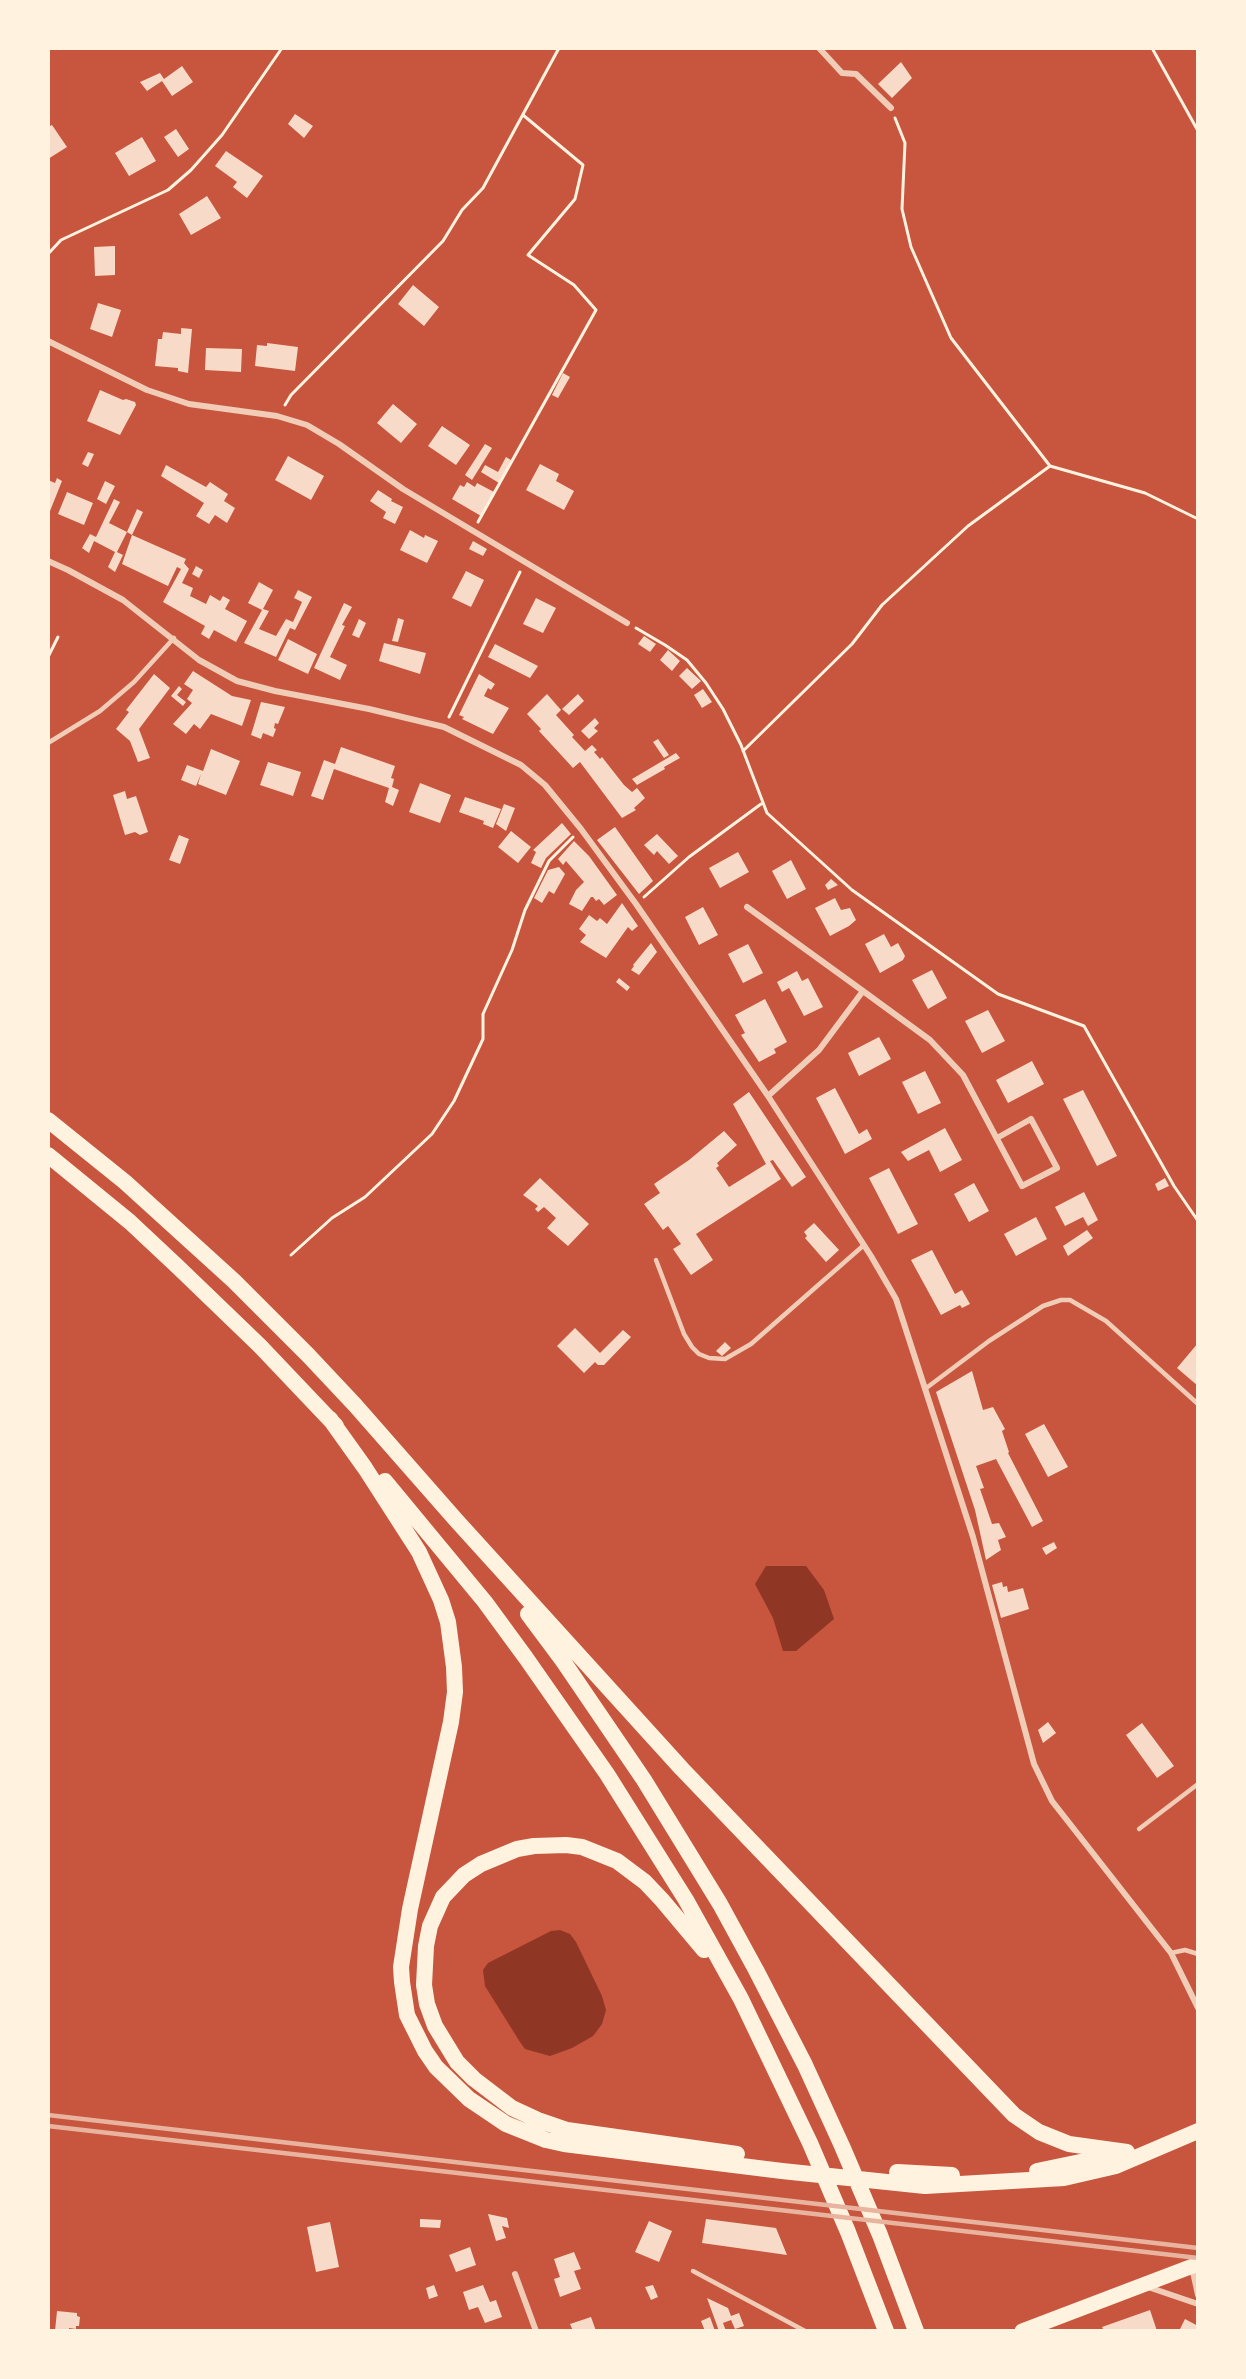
<!DOCTYPE html>
<html>
<head>
<meta charset="utf-8">
<style>
	body { margin:0 }
	#map { position:relative; width:1246px; height:2379px; overflow:hidden; background:#c8553d; font-family:Inter,sans-serif }
	canvas { display:block }
	.frame { position:absolute; inset:0; border:50px solid #fff3e0; pointer-events:none }
</style>
</head>
<body>
<div id="map">
<canvas width="1246" height="2379"></canvas>
<div class="frame"></div>
</div>
<script>
const ctx = document.querySelector('canvas').getContext('2d');
ctx.lineJoin = 'round';
function fillPath(path, color) {
  ctx.fillStyle = color;
  ctx.fill(path, 'evenodd');
}
function toPath(rows) {
  const path = new Path2D();
  for (const r of rows) {
    path.moveTo(r[0], r[1]);
    for (let i = 2; i < r.length; i += 2) path.lineTo(r[i], r[i + 1]);
  }
  return path;
}
function strokePath(path, color, width, dash) {
  ctx.strokeStyle = color;
  ctx.lineWidth = width;
  ctx.lineCap = dash ? 'butt' : 'round';
  ctx.setLineDash(dash || []);
  ctx.stroke(path);
}
const water = toPath([
	[766,1566,806,1566,824,1590,834,1619,796,1651,783,1651,773,1618,755,1584],
	[560,1930,570,1934,576,1942,602,1996,606,2010,602,2024,593,2036,572,2048,550,2056,525,2049,520,2042,485,1986,483,1970,488,1963,551,1931]
]);
const building = toPath([
	[901,62,912,78,892,98,878,84],
	[182,66,193,82,172,96,162,81,147,91,140,82,160,73,164,79],
	[295,114,313,126,304,138,288,124],
	[52,125,67,147,48,159,48,127],
	[176,129,189,149,178,157,164,137],
	[142,137,156,161,129,176,115,153],
	[226,151,263,176,247,198,233,187,237,182,215,166],
	[207,196,221,218,191,235,179,214],
	[115,246,115,275,95,276,94,247],
	[413,285,439,307,424,326,398,304],
	[98,303,121,310,112,337,90,329],
	[181,328,192,329,188,373,178,371,178,368,155,366,158,339,162,339,163,332,181,334],
	[267,343,298,347,295,371,255,366,257,345,267,346],
	[206,348,242,349,241,372,205,370],
	[563,373,570,377,558,398,552,395],
	[100,390,123,400,126,399,135,402,136,405,120,435,87,421],
	[393,404,417,424,401,443,377,423],
	[442,426,470,445,456,465,428,446],
	[485,444,492,448,472,480,465,475],
	[88,452,94,454,88,467,82,464],
	[288,456,324,476,311,500,275,480],
	[506,457,511,460,499,483,481,472,485,465,498,472],
	[540,464,559,474,556,481,574,491,564,510,526,490],
	[166,465,206,487,210,482,228,494,224,501,235,508,227,523,215,515,209,524,196,516,204,503,161,476],
	[57,478,62,481,48,516,48,480,55,483],
	[105,481,115,486,106,504,97,499],
	[467,482,475,487,477,483,494,492,481,516,452,499,460,485,464,487],
	[378,490,392,499,391,501,403,507,395,524,383,518,386,512,370,501],
	[67,492,93,503,84,525,58,514],
	[114,499,120,502,109,523,127,532,137,509,143,512,132,535,186,559,184,563,189,569,182,583,193,588,190,596,206,604,210,595,220,601,223,596,230,600,225,609,247,621,236,642,214,630,209,639,201,634,205,626,163,602,181,569,177,567,168,586,122,564,132,535,127,532,117,552,123,555,115,572,108,567,115,552,94,541,89,553,82,548,90,534,96,537],
	[410,530,424,538,425,535,438,541,427,563,400,550],
	[473,541,487,549,483,556,469,549],
	[196,566,203,570,199,578,192,574],
	[466,571,484,580,471,607,452,598],
	[259,582,273,590,263,609,269,611,259,629,276,636,286,619,293,622,302,602,294,598,298,590,312,597,295,630,290,628,276,657,244,643,262,610,248,603],
	[536,598,556,608,543,633,523,624],
	[344,603,352,607,342,625,345,626,330,657,347,665,340,680,314,668],
	[398,618,404,620,398,642,392,641],
	[359,619,366,623,359,638,352,635],
	[644,636,656,644,650,652,638,644],
	[288,639,317,654,308,674,278,660],
	[384,643,426,653,420,674,379,661],
	[495,644,538,666,530,678,488,657],
	[668,650,680,661,672,671,660,660],
	[687,668,701,681,692,689,679,676],
	[193,671,232,696,251,700,242,726,211,714,200,729,194,724,186,734,173,724,192,703,187,699,193,690,184,684],
	[154,674,170,688,139,729,150,758,138,762,130,741,116,729,129,712,126,710],
	[479,674,495,684,491,690,488,688,484,696,509,708,493,734,462,719,464,717,459,715],
	[179,686,182,689,177,695,186,702,183,706,171,696],
	[703,689,712,702,702,708,694,695],
	[547,694,561,710,556,715,574,735,572,737,585,751,592,745,597,750,594,752,600,759,602,757,624,785,632,792,637,788,645,798,634,808,636,810,622,818,580,762,573,768,539,731,541,729,527,714],
	[578,694,584,701,569,715,562,709],
	[261,702,285,707,278,724,275,723,274,728,276,729,273,737,263,733,261,739,251,735],
	[595,718,599,723,594,728,598,731,589,739,581,731],
	[658,739,669,755,664,758,653,742],
	[341,747,395,766,391,778,394,779,392,787,399,790,393,806,385,802,389,788,334,769,323,800,311,796,324,760,335,764],
	[211,749,240,761,226,795,198,784,201,774,196,786,181,780,187,765,203,771],
	[676,753,680,758,664,767,665,769,637,785,632,779],
	[268,762,301,772,293,796,260,785],
	[420,783,451,795,440,823,409,812],
	[125,791,127,799,136,796,148,832,140,835,135,832,125,835,113,795],
	[465,797,501,809,493,828,483,824,484,821,459,812],
	[504,804,515,808,506,831,496,824],
	[562,823,571,834,546,858,541,868,531,863,536,852,533,850],
	[615,827,653,881,639,894,597,840],
	[511,831,531,847,518,863,498,847],
	[657,834,678,856,669,864,657,851,654,855,644,845],
	[179,835,189,839,180,864,169,860],
	[574,841,589,856,617,895,604,905,599,899,596,901,593,897,591,897,582,911,569,904,576,890,584,882,566,861,563,865,558,859],
	[738,852,749,872,720,888,709,868],
	[791,860,806,889,787,899,772,871],
	[559,867,565,874,554,894,549,891,542,903,534,898,548,870],
	[831,879,838,885,828,890,825,885],
	[835,898,841,910,850,908,856,920,849,926,830,936,815,908],
	[622,903,638,926,632,931,628,927,606,958,580,942,586,935,579,929,589,915,597,921,600,918,607,924],
	[703,907,718,935,699,945,685,917],
	[884,934,891,947,898,943,905,956,903,960,880,973,865,944],
	[651,943,657,952,639,975,631,970,634,966,633,965],
	[748,944,763,973,743,983,728,954],
	[932,970,947,998,928,1009,912,980],
	[797,971,802,981,808,978,823,1007,804,1016,789,988,782,992,777,982],
	[619,978,630,987,627,991,616,982],
	[765,999,787,1042,774,1049,776,1053,759,1062,741,1035,745,1033,735,1015],
	[988,1010,1005,1041,982,1053,965,1021],
	[879,1037,891,1059,859,1076,848,1053],
	[1032,1061,1044,1084,1008,1103,996,1080],
	[925,1071,941,1103,918,1114,902,1082],
	[835,1088,859,1134,867,1129,872,1139,845,1154,816,1098],
	[1083,1090,1117,1156,1097,1166,1063,1099],
	[749,1092,806,1177,792,1187,773,1160,770,1161,781,1179,696,1234,713,1260,691,1275,673,1249,681,1244,668,1226,663,1230,644,1204,660,1193,654,1184,689,1160,724,1131,737,1145,717,1163,719,1166,716,1168,729,1187,766,1164,733,1104],
	[945,1128,962,1160,940,1172,929,1150,908,1161,901,1152],
	[889,1168,918,1224,898,1234,869,1178],
	[540,1178,589,1224,568,1246,547,1228,556,1218,544,1207,538,1212,535,1209,538,1206,523,1195],
	[1165,1178,1169,1186,1158,1191,1155,1184],
	[974,1183,989,1211,969,1222,954,1194],
	[1084,1192,1098,1220,1088,1226,1083,1217,1065,1226,1055,1207],
	[1036,1217,1047,1239,1016,1256,1004,1234],
	[814,1223,839,1250,826,1262,805,1238,807,1236,804,1232],
	[1087,1230,1093,1238,1068,1256,1063,1246],
	[932,1250,955,1294,962,1290,970,1304,962,1308,960,1305,941,1315,911,1260],
	[575,1328,600,1353,623,1330,631,1337,604,1365,598,1365,595,1362,584,1373,557,1346],
	[725,1342,731,1348,722,1356,716,1351],
	[1198,1343,1198,1386,1177,1368],
	[972,1371,983,1410,993,1407,1005,1429,1002,1431,1009,1452,1008,1453,1043,1521,1032,1527,996,1459,976,1466,984,1488,980,1489,992,1524,999,1523,1006,1537,998,1540,1001,1550,986,1560,975,1510,936,1392],
	[1044,1424,1068,1467,1048,1477,1025,1434],
	[1054,1542,1057,1548,1046,1555,1042,1548],
	[1002,1582,1003,1587,1007,1586,1008,1592,1023,1588,1029,1609,1001,1618,992,1585],
	[1048,1722,1056,1733,1043,1743,1038,1730],
	[1142,1723,1174,1766,1157,1778,1126,1735],
	[488,2214,507,2218,509,2228,502,2226,506,2238,496,2241],
	[420,2219,441,2220,440,2228,420,2227],
	[706,2219,776,2228,787,2255,702,2243],
	[649,2221,672,2231,659,2262,635,2252],
	[330,2222,339,2267,316,2272,307,2227],
	[470,2247,476,2265,456,2272,449,2255],
	[574,2252,581,2269,574,2271,581,2289,560,2297,554,2279,560,2277,554,2259],
	[434,2285,438,2296,429,2299,426,2288],
	[483,2285,490,2302,496,2300,502,2317,485,2323,478,2307,469,2310,463,2292],
	[653,2285,658,2297,651,2300,645,2287],
	[707,2298,728,2308,731,2316,739,2313,744,2326,735,2329,731,2320,723,2323,726,2331,719,2331],
	[1150,2310,1157,2331,1104,2331,1102,2327],
	[57,2311,77,2313,77,2316,80,2317,79,2326,76,2326,76,2329,69,2328,69,2331,55,2331],
	[591,2317,596,2331,573,2331,570,2324],
	[710,2317,715,2331,705,2331,701,2321],
	[1185,2319,1198,2326,1198,2331,1179,2331]
]);
const path = toPath([
	[1152,48,1198,131],
	[48,254,61,240,168,190,191,170,222,135,282,48],
	[285,405,291,395,443,241,462,210,483,188,559,48],
	[1050,466,1145,493,1198,519],
	[478,522,596,310,574,285,528,255,575,199,583,165,523,115],
	[636,628,665,645,687,660,706,683,723,709,741,745,767,813,852,890,998,994,1084,1026,1174,1186,1198,1221],
	[48,657,58,637],
	[449,717,520,572],
	[743,751,852,644,882,605,968,526,1050,466,951,338,911,247,902,209,905,143,895,118],
	[644,897,689,857,761,804],
	[291,1255,332,1218,365,1197,432,1134,454,1101,483,1039,483,1014,512,950,525,910,549,861,573,837]
]);
const service = toPath([
	[48,743,100,711,134,682,174,638],
	[656,1260,684,1334,692,1347,699,1354,709,1358,725,1359,751,1344,864,1245],
	[925,1389,989,1341,1043,1306,1061,1300,1070,1300,1106,1321,1198,1404],
	[1139,1829,1198,1784],
	[1171,1953,1185,1950,1198,1954],
	[693,2271,805,2331]
]);
const minor = toPath([
	[819,48,842,73,856,74,891,108],
	[48,341,147,390,189,404,277,416,307,425,339,444,403,489,627,623],
	[48,561,68,570,123,600,199,660,237,681,275,691,369,709,444,727,521,765,545,785,581,829,636,904,768,1096,871,1256,896,1299,973,1537,1034,1764,1052,1801,1171,1953,1198,2008],
	[747,907,863,991,819,1050,768,1096],
	[863,991,930,1040,963,1075,1022,1186,1057,1168,1031,1119,997,1138],
	[1192,2267,1198,2295],
	[515,2274,536,2331],
	[1148,2287,1198,2304]
]);
const primary = toPath([
	[1022,2331,1198,2264]
]);
const trunk = toPath([
	[48,1120,125,1182,234,1281,308,1355,355,1405,456,1520,682,1769,1014,2115,1039,2132,1069,2144,1127,2152],
	[48,1155,130,1222,178,1267,260,1346,336,1426],
	[330,1419,365,1468,419,1552,441,1600,448,1622,454,1667,455,1692,451,1722,410,1909,401,1967,402,1982,407,2015,425,2051,436,2067,469,2099,506,2124,546,2140,564,2144,782,2171,925,2186,1064,2178,1116,2166,1198,2131],
	[385,1481,485,1602,526,1658,607,1774,686,1900,741,1999,810,2143,848,2232,886,2331],
	[528,1614,563,1661,644,1780,720,1904,756,1970,805,2065,842,2146,880,2235,916,2331],
	[704,1950,662,1900,645,1882,617,1861,582,1847,566,1845,534,1846,517,1849,481,1864,464,1875,443,1897,430,1926,426,1946,424,1985,427,2004,435,2026,457,2062,474,2079,512,2108,538,2120,567,2130,737,2154],
	[1037,2171,1109,2156],
	[897,2172,952,2175]
]);
const rail = toPath([
	[48,2115,1198,2248],
	[48,2126,1198,2258]
]);
fillPath(water, '#8f3625');
fillPath(building, '#f7dbc8');
strokePath(path, '#fff3e0', 3);
strokePath(service, '#f1ccb7', 4.5);
strokePath(minor, '#f1ccb7', 6);
strokePath(primary, '#fff3e0', 15);
strokePath(trunk, '#fff3e0', 16);
strokePath(rail, '#e9b49f', 4.5);
</script>
</body>
</html>
